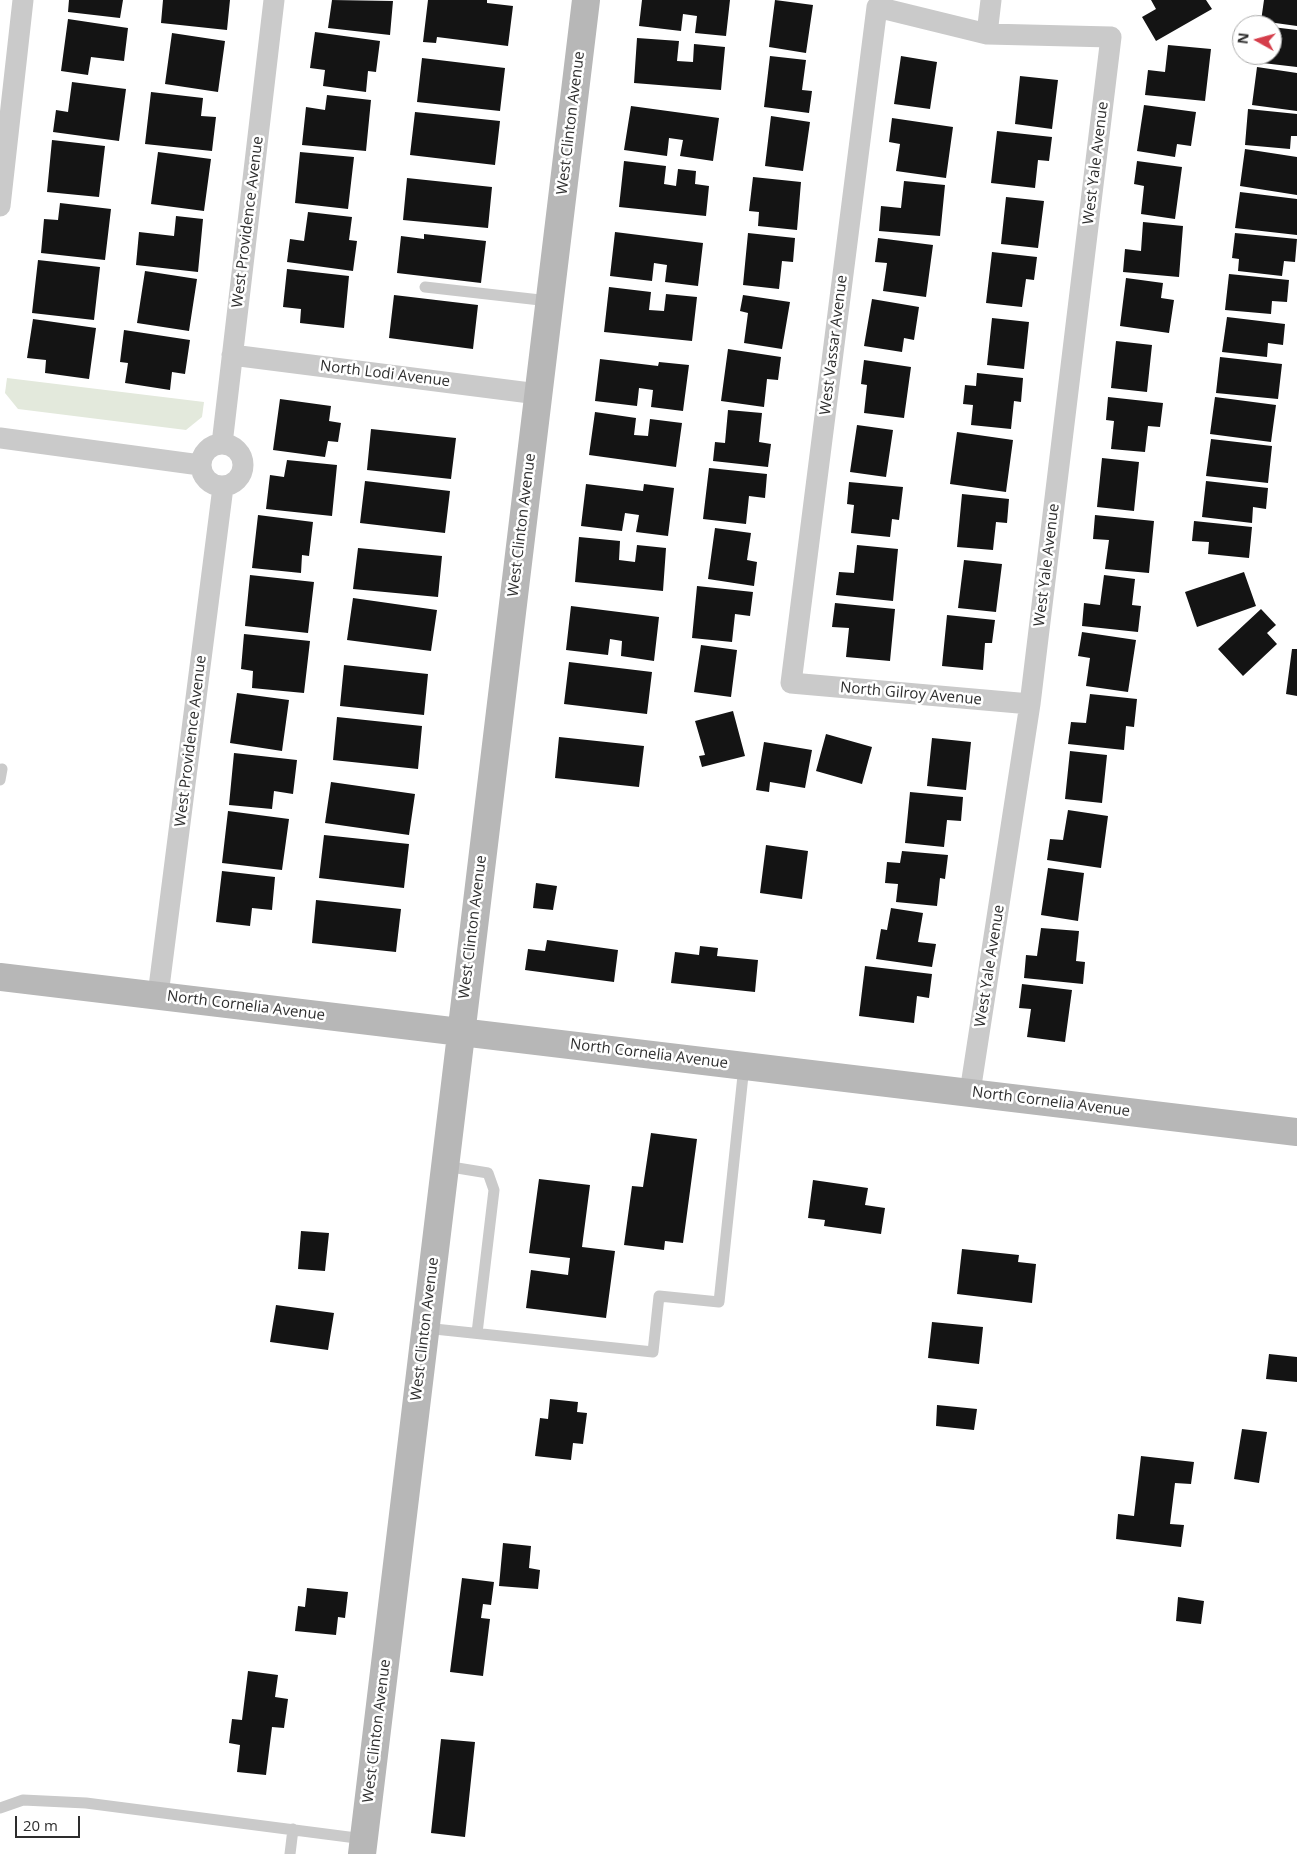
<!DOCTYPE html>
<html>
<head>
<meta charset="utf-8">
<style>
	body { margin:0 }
	#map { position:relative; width:1297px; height:1854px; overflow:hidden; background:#fff; font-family:"Open Sans",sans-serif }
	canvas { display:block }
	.north { position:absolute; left:1232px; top:15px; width:50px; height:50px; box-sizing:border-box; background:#fff; border:1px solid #ababab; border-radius:50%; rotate:277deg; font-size:14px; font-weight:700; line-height:20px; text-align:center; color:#2d2d2d }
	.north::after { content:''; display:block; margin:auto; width:18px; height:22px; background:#d53e4b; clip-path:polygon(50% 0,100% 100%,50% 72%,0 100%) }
	.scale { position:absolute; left:15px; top:1816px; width:65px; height:22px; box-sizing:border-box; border:2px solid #2d2d2d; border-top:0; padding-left:6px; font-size:15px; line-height:18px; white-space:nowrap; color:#2d2d2d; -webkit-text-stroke:4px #fff; paint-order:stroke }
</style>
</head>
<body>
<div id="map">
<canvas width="1297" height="1854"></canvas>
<div class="north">N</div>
<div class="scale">20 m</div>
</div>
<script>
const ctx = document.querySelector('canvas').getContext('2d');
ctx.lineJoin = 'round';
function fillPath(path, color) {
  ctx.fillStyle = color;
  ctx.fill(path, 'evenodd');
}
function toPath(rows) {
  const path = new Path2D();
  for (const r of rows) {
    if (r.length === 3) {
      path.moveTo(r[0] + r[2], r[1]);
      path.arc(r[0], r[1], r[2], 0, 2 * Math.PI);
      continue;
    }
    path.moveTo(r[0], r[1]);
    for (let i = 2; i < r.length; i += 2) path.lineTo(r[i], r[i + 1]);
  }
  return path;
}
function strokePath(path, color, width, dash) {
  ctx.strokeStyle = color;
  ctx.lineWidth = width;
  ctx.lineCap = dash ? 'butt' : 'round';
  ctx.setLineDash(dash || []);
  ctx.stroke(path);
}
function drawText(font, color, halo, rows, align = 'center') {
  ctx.font = font + ' "Open Sans",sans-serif';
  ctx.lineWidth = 5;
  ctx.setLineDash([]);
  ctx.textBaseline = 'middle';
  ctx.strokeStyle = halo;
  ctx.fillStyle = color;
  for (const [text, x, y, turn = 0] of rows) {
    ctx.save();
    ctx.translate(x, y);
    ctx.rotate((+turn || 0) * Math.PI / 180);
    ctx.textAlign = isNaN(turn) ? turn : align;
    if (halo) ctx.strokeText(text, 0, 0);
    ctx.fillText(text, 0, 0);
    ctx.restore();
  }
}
const green = toPath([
	[7,378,204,402,202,417,186,430,18,409,5,393]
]);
const building = toPath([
	[69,0,123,0,120,18,68,12],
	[163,0,230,0,227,30,161,23],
	[332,0,393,1,390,35,328,28],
	[428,0,487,0,487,3,513,6,508,46,437,37,436,43,423,42],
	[642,0,730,0,726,36,695,33,697,16,683,14,681,31,639,26],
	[775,0,813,5,806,53,769,47],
	[1151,0,1206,0,1212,9,1156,41,1142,17,1156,9],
	[1264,0,1297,0,1297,26,1261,21],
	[68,19,128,28,124,61,91,57,88,75,61,71],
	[1272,27,1297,30,1297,67,1254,62,1255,55,1272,55],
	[315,32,380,41,376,72,368,71,366,92,323,86,325,70,310,68],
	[172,33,225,41,218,92,165,84],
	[637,38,679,41,677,61,693,62,694,44,725,47,721,90,634,83],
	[1168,45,1211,49,1205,101,1145,95,1148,70,1165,72],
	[770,56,806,60,802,90,812,91,809,113,764,107],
	[901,56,937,62,930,109,894,104],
	[422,58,505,68,500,111,417,102],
	[1257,67,1297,73,1297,111,1252,105],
	[1020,76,1058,80,1052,129,1015,124],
	[72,82,126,89,119,141,53,132,56,110,68,112],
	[151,92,203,98,201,116,216,117,212,151,145,144],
	[327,95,371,100,366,151,302,145,306,107,325,110],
	[1144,105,1196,112,1191,146,1177,144,1175,157,1137,151],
	[631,106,719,118,713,161,680,156,683,140,669,138,667,156,624,150],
	[1248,109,1297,114,1297,136,1291,136,1290,149,1245,145],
	[415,112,500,121,495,165,410,155],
	[771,116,810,122,803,171,765,166],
	[892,118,953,127,946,178,896,171,900,144,889,142],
	[997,131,1052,137,1049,161,1038,160,1035,188,991,183],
	[52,140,105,146,99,197,47,192],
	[1245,149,1297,157,1297,195,1240,186],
	[158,152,211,159,204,211,151,204],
	[300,152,354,157,348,209,295,203],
	[624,161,666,166,664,184,676,186,678,169,696,171,695,184,709,186,706,216,619,207],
	[1137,161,1182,167,1175,219,1141,214,1144,186,1134,184],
	[753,177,801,182,797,230,758,226,759,212,749,211],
	[407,178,492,187,488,228,403,220],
	[904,181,945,185,940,236,879,231,881,206,901,208],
	[1240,192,1297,199,1297,235,1235,228],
	[1006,197,1044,201,1038,248,1001,244],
	[60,203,111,209,105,260,41,253,44,219,58,220],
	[308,212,352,217,349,240,357,241,353,271,287,262,290,239,304,241],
	[176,216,203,219,198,272,136,265,139,232,174,236],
	[1143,222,1183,226,1179,277,1123,272,1125,249,1141,251],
	[615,232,703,243,698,286,665,282,667,265,654,263,652,281,610,276],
	[748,233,795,238,793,262,782,261,779,289,743,285],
	[1235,233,1297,239,1295,262,1284,261,1282,276,1238,271,1239,259,1232,258],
	[424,234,486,241,481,283,397,273,401,236,424,239],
	[878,238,933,245,926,297,883,291,887,263,875,262],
	[992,252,1037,257,1034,280,1026,279,1022,307,986,303],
	[38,260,100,267,94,320,32,313],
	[287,269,349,276,344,328,300,323,301,309,283,307],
	[145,271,197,279,189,331,137,323],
	[1229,274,1289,280,1287,302,1272,301,1271,314,1225,310],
	[1126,278,1163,283,1161,298,1174,300,1169,333,1120,326],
	[609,287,651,292,649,310,664,311,666,294,697,297,692,341,604,332],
	[394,295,478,305,473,349,389,338],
	[743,295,790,302,782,349,744,343,748,313,740,311],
	[872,299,919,307,914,340,904,338,902,352,864,346],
	[1227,317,1285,324,1283,345,1268,343,1267,357,1222,352],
	[992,318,1029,322,1024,369,987,365],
	[33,319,96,328,89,379,45,373,46,360,27,358],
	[124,330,190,340,185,374,172,372,170,390,125,383,128,363,120,362],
	[1116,341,1152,345,1147,392,1111,388],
	[728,349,781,357,778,380,767,379,764,407,721,401],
	[1220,357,1282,364,1278,399,1216,393],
	[600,359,658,366,659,362,689,365,683,411,651,407,653,390,639,388,637,406,595,401],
	[864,360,911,367,904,418,864,413,867,385,861,384],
	[977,373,1023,378,1021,402,1014,401,1011,429,971,425,973,405,963,404,965,385,976,386],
	[1108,397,1163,403,1160,427,1148,426,1145,452,1111,449,1114,421,1106,420],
	[1215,397,1276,405,1271,442,1210,434],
	[280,399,331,406,329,421,341,423,338,442,328,441,325,457,273,450],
	[728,410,762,413,759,442,771,444,768,467,713,461,715,442,725,443],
	[595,412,636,418,634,435,648,436,650,419,682,423,676,467,589,455],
	[857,425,893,430,886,477,850,472],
	[371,429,456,438,451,479,367,470],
	[957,432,1013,440,1006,492,950,484],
	[1211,439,1272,446,1268,483,1206,476],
	[1102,458,1139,462,1134,511,1097,507],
	[287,460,337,465,332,516,266,509,270,475,284,477],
	[709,468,767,474,765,498,749,496,746,524,703,519],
	[365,481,450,491,445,533,360,523],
	[1206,481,1268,488,1266,509,1253,507,1252,523,1202,517],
	[849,482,903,487,899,520,892,519,890,537,851,533,854,505,847,504],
	[586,484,643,491,644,484,674,488,668,536,636,532,639,515,625,513,622,531,581,526],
	[962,494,1009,499,1007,523,996,522,993,550,957,547],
	[258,515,313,522,309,556,302,555,301,573,252,568],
	[1095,515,1154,521,1149,573,1105,569,1109,540,1093,539],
	[1194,521,1252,527,1249,558,1208,554,1209,542,1192,541],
	[715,528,751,533,747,560,757,562,754,586,708,579],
	[579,537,620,541,619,560,635,562,637,545,666,548,663,591,575,582],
	[857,545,898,549,893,601,836,595,839,572,854,573],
	[358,548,442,556,438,597,353,589],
	[964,560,1002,564,996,612,958,608],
	[1244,572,1256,606,1197,627,1185,592],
	[250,575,314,582,308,633,245,626],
	[1104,575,1135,579,1132,605,1141,606,1138,632,1082,626,1084,603,1100,605],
	[697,586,753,592,750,616,735,614,732,642,692,638],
	[353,598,437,610,431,651,347,640],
	[835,603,895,609,890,661,846,657,849,628,832,627],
	[571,606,659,617,654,661,621,656,622,641,610,639,608,655,566,650],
	[1261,609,1276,625,1267,633,1277,644,1243,676,1218,649],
	[947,615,995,620,992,643,985,643,983,670,942,666],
	[1082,632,1136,640,1128,692,1086,686,1090,658,1078,656],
	[244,634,310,641,304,693,252,688,253,671,241,669],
	[701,645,737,650,731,697,694,692],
	[1292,649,1297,649,1297,696,1286,694],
	[569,662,652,672,647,714,564,704],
	[344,665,428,674,424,715,340,706],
	[237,693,289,700,282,751,230,743],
	[1090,694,1137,699,1134,727,1126,726,1124,750,1068,744,1071,722,1086,723],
	[733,711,745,756,702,767,699,756,705,755,695,721],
	[337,717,422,726,418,769,333,760],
	[826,734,872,747,862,784,816,771],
	[559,737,644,746,639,787,555,778],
	[932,738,971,742,966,790,927,786],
	[764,742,812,750,805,788,770,782,769,792,756,790],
	[1070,751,1107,755,1102,803,1065,799],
	[234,753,297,760,293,794,274,791,272,809,229,805],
	[331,782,415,794,409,835,325,823],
	[910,792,963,797,961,821,947,820,944,847,905,843],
	[1068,810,1108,816,1101,868,1047,860,1050,839,1063,840],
	[228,811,289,819,282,870,222,863],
	[324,835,409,844,404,888,319,878],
	[766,845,808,851,802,899,760,893],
	[902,851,948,855,945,879,940,878,937,906,896,902,898,884,885,883,887,862,900,863],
	[1048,868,1084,873,1078,921,1041,915],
	[222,871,275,877,272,910,252,908,250,926,216,922],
	[536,883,557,886,553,910,533,908],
	[316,900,401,909,396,952,312,943],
	[891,908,923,913,918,942,936,944,932,967,876,959,881,929,887,930],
	[1041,928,1079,931,1076,961,1085,962,1083,984,1024,978,1026,955,1037,956],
	[547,940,618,950,614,982,525,970,528,949,545,951],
	[700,946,718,948,717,956,758,960,755,992,671,983,675,952,699,955],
	[865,966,932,974,929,998,917,996,914,1023,859,1016],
	[1022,984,1072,990,1065,1042,1027,1037,1031,1009,1019,1008],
	[651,1133,697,1139,683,1243,665,1241,664,1250,624,1245,632,1186,643,1187],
	[539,1179,590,1185,582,1247,615,1251,606,1318,526,1308,531,1270,568,1275,570,1258,529,1253],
	[813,1180,868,1188,865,1205,885,1208,881,1234,824,1226,825,1220,808,1218],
	[301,1231,329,1233,325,1271,298,1269],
	[962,1249,1019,1255,1018,1262,1036,1264,1032,1303,957,1294],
	[276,1305,334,1313,328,1350,270,1342],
	[932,1322,983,1327,979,1364,928,1358],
	[1269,1354,1297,1357,1297,1382,1266,1379],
	[550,1399,578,1402,577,1412,587,1413,583,1444,573,1443,571,1460,535,1456,540,1418,548,1419],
	[937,1405,977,1409,974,1430,936,1426],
	[1242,1429,1267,1432,1259,1483,1234,1479],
	[1141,1456,1194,1462,1191,1484,1175,1483,1170,1524,1184,1525,1181,1547,1116,1539,1118,1514,1134,1516],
	[503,1543,531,1546,529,1568,540,1570,538,1589,499,1586],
	[462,1578,494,1582,491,1605,483,1604,481,1618,490,1619,483,1676,450,1672],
	[307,1588,348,1592,345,1618,338,1617,336,1635,295,1631,298,1606,305,1607],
	[1178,1597,1204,1601,1201,1624,1176,1621],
	[248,1671,278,1675,275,1697,288,1699,284,1728,272,1727,266,1775,237,1772,240,1745,229,1743,232,1719,242,1720],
	[441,1739,475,1742,465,1837,431,1833]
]);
const lane = toPath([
	[425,287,549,301],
	[0,780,2,769],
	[445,1166,488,1173,494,1190,477,1333],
	[425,1328,653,1352,659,1296,719,1302,744,1066],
	[0,1808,23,1800,86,1803,364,1839],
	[290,1854,293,1829]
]);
const street = toPath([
	[987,34,991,0],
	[0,206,23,0],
	[232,355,538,394],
	[0,438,200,465],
	[222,465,21],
	[222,444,274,0],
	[158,995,223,487],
	[970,1092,1030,704,1111,37,987,34,877,7,791,683,1030,704]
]);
const secondary = toPath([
	[0,977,1297,1132],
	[362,1854,586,0]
]);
const streetNames = [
	["West Clinton Avenue",571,123,-83],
	["West Yale Avenue",1096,163,-83],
	["West Providence Avenue",248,222,-83],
	["West Vassar Avenue",834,345,-83],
	["North Lodi Avenue",385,374,7],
	["West Clinton Avenue",522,525,-83],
	["West Yale Avenue",1047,565,-83],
	["North Gilroy Avenue",911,694,5],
	["West Providence Avenue",191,741,-83],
	["West Clinton Avenue",473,927,-83],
	["West Yale Avenue",990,966,-81],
	["North Cornelia Avenue",246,1006,7],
	["North Cornelia Avenue",649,1054,7],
	["North Cornelia Avenue",1051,1102,7],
	["West Clinton Avenue",425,1329,-83],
	["West Clinton Avenue",377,1731,-83]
];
fillPath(green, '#e3e9dc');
fillPath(building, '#141414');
strokePath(lane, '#cacaca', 11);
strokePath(street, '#cacaca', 21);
strokePath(secondary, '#b7b7b7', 28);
drawText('15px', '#2d2d2d', '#fff', streetNames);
</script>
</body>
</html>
